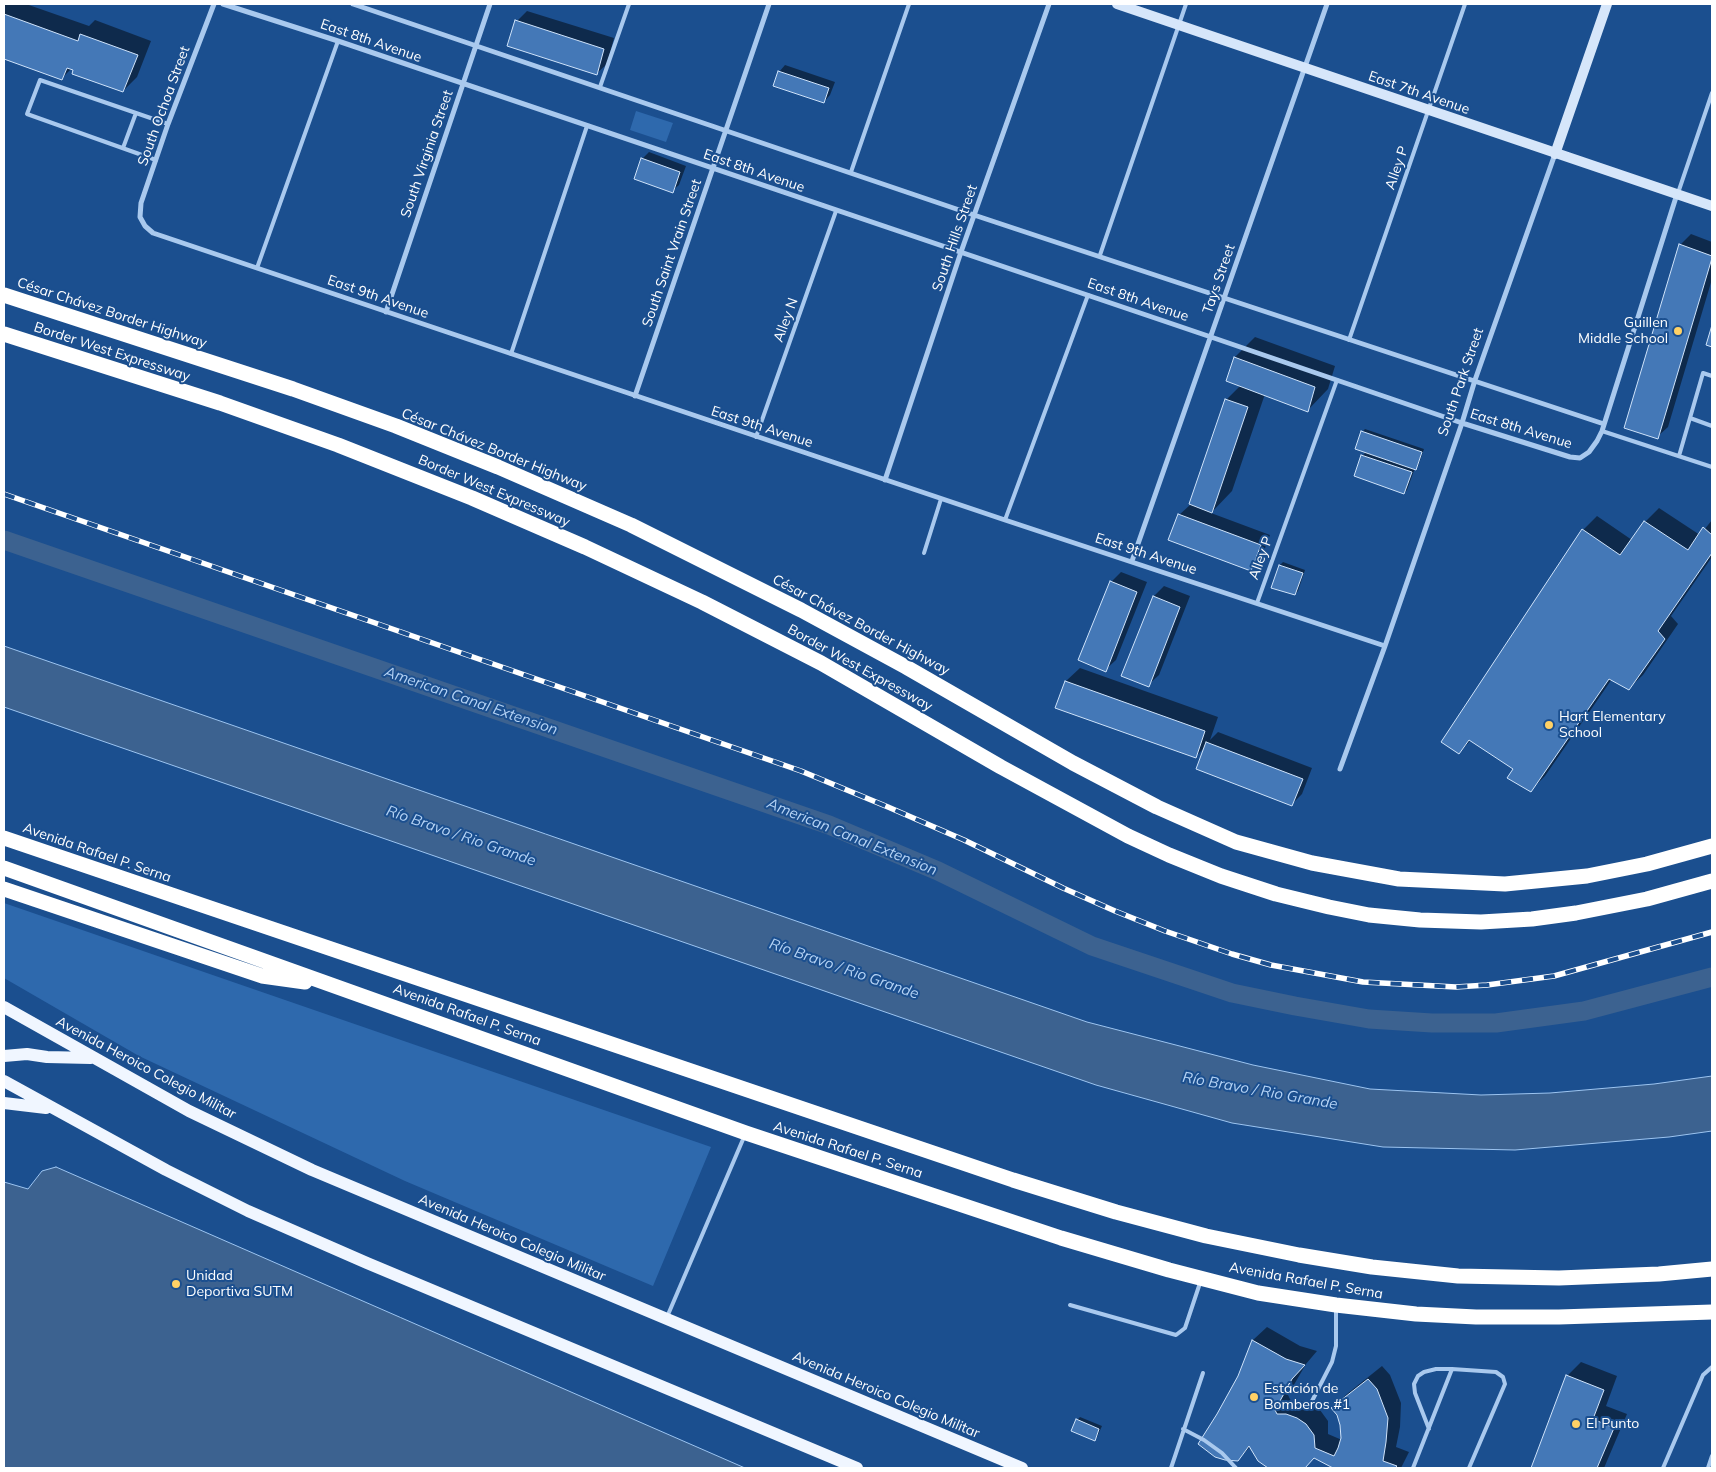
<!DOCTYPE html>
<html>
<head>
<meta charset="utf-8">
<style>
	body { margin:0 }
	#map { position:relative; width:1716px; height:1472px; overflow:hidden; background:#1b4f8f; font-family:Mulish,sans-serif }
	canvas { display:block }
	.frame { position:absolute; inset:0; border:5px solid #fff; pointer-events:none }
</style>
</head>
<body>
<div id="map">
<canvas width="1716" height="1472"></canvas>
<div class="frame"></div>
</div>
<script>
const ctx = document.querySelector('canvas').getContext('2d');
ctx.lineJoin = 'round';
function fillPath(path, color) {
  ctx.fillStyle = color;
  ctx.fill(path, 'evenodd');
}
function toPath(rows) {
  const path = new Path2D();
  for (const r of rows) {
    path.moveTo(r[0], r[1]);
    for (let i = 2; i < r.length; i += 2) path.lineTo(r[i], r[i + 1]);
  }
  return path;
}
function strokePath(path, color, width, dash) {
  ctx.strokeStyle = color;
  ctx.lineWidth = width;
  ctx.lineCap = dash ? 'butt' : 'round';
  ctx.setLineDash(dash || []);
  ctx.stroke(path);
}
function drawText(font, color, halo, rows, align = 'center') {
  ctx.font = font + ' Mulish,sans-serif';
  ctx.lineWidth = 4;
  ctx.setLineDash([]);
  ctx.textBaseline = 'middle';
  ctx.strokeStyle = halo;
  ctx.fillStyle = color;
  for (const [text, x, y, turn = 0] of rows) {
    ctx.save();
    ctx.translate(x, y);
    ctx.rotate((+turn || 0) * Math.PI / 180);
    ctx.textAlign = isNaN(turn) ? turn : align;
    if (halo) ctx.strokeText(text, 0, 0);
    ctx.fillText(text, 0, 0);
    ctx.restore();
  }
}
const green = toPath([
	[636,111,673,123,666,142,630,130],
	[4,903,711,1147,653,1286,405,1181,139,1056,4,978]
]);
const water = toPath([
	[4,646,1087,1022,1253,1065,1370,1089,1481,1095,1550,1093,1654,1084,1712,1076,1712,1131,1669,1137,1515,1150,1383,1147,1232,1123,1096,1085,4,707,4,646],
	[56,1167,745,1468,4,1468,4,1182,28,1189,42,1171,56,1167]
]);
const shadow = toPath([
	[4,4,26,4,89,26,95,20,151,41,137,77,123,91,72,68,62,78,4,58],
	[527,11,614,38,607,64,596,74,517,21],
	[785,65,835,82,830,95,824,102,779,72],
	[649,152,686,166,679,185,672,191,642,159],
	[1691,234,1712,242,1712,279,1668,427,1657,437,1680,245],
	[1255,337,1335,366,1328,389,1308,410,1265,394,1232,491,1211,513,1270,535,1261,559,1251,569,1179,515,1190,505,1226,400,1241,385,1235,357],
	[1365,429,1424,449,1418,466,1415,468,1407,490,1404,493,1362,456,1366,452,1362,432],
	[1659,508,1700,535,1712,520,1712,557,1671,616,1678,624,1643,675,1629,688,1612,679,1545,776,1531,790,1515,769,1471,740,1459,753,1583,530,1597,516,1632,540,1645,522],
	[1283,562,1305,570,1298,591,1295,594,1280,565],
	[1121,572,1147,582,1116,660,1105,670,1111,582],
	[1164,586,1190,596,1159,675,1148,685,1123,675,1154,596],
	[1080,668,1218,717,1210,740,1218,732,1312,768,1302,794,1292,804,1206,746,1195,757,1066,681],
	[1267,1327,1300,1346,1317,1351,1306,1364,1288,1395,1291,1401,1301,1401,1320,1410,1328,1421,1328,1434,1342,1440,1341,1425,1338,1415,1333,1408,1347,1394,1382,1366,1390,1375,1401,1403,1400,1427,1396,1447,1409,1452,1401,1468,1335,1468,1315,1457,1302,1468,1270,1468,1259,1460,1250,1447,1238,1459,1218,1415,1239,1376,1253,1340],
	[1581,1362,1617,1376,1606,1406,1627,1414,1604,1468,1532,1468,1567,1376],
	[1080,1417,1102,1426,1097,1437,1094,1440,1077,1420]
]);
const canal = toPath([
	[4,540,829,825,938,871,1092,946,1232,993,1295,1006,1369,1019,1432,1023,1496,1023,1584,1011,1712,977]
]);
const building = toPath([
	[4,14,78,41,80,34,138,55,123,92,72,74,73,70,67,68,62,80,4,59,4,14],
	[515,20,604,49,597,75,507,46,515,20],
	[778,71,829,88,824,103,773,86,778,71],
	[641,158,680,172,673,193,634,179,641,158],
	[1679,244,1712,256,1712,258,1658,439,1624,428,1679,244],
	[1712,325,1712,347,1706,345,1712,325],
	[1234,357,1315,387,1308,412,1226,381,1234,357],
	[1225,399,1248,407,1212,513,1189,504,1225,399],
	[1361,431,1422,452,1416,470,1355,449,1361,431],
	[1361,455,1412,472,1404,494,1354,476,1361,455],
	[1178,514,1261,545,1251,571,1168,540,1178,514],
	[1644,521,1688,550,1703,527,1712,535,1712,553,1658,631,1665,639,1629,690,1609,679,1531,792,1507,778,1513,769,1469,740,1459,754,1441,742,1582,529,1620,555,1644,521],
	[1279,565,1303,573,1295,595,1271,588,1279,565],
	[1110,581,1137,592,1106,672,1078,660,1110,581],
	[1153,596,1180,607,1149,687,1121,676,1153,596],
	[1065,681,1205,731,1196,758,1055,708,1065,681],
	[1206,742,1303,779,1292,806,1196,769,1206,742],
	[1252,1340,1286,1359,1305,1365,1292,1379,1275,1410,1277,1414,1286,1414,1297,1418,1306,1424,1314,1435,1315,1448,1334,1456,1338,1448,1341,1438,1340,1425,1337,1415,1331,1408,1368,1379,1377,1389,1388,1418,1386,1442,1383,1461,1397,1466,1395,1468,1333,1468,1314,1458,1305,1468,1268,1468,1258,1461,1249,1446,1238,1461,1225,1460,1215,1457,1198,1444,1217,1414,1238,1376,1252,1340],
	[1566,1375,1604,1390,1593,1419,1614,1428,1597,1468,1531,1468,1566,1375],
	[1076,1419,1099,1429,1095,1441,1071,1431,1076,1419]
]);
const lane = toPath([
	[600,87,629,4],
	[123,148,136,113],
	[156,160,27,114,40,80,168,124],
	[851,172,909,4],
	[1678,193,1712,93],
	[1100,255,1186,4],
	[257,268,338,41],
	[1349,340,1465,4],
	[511,354,587,126],
	[1690,418,1712,426],
	[1602,431,1712,467],
	[756,437,836,211],
	[1679,456,1703,373,1712,376],
	[1005,520,1088,295],
	[924,553,941,499],
	[1257,603,1337,380],
	[1070,1305,1176,1335,1185,1328,1200,1283],
	[667,1317,744,1137],
	[1311,1403,1332,1362,1336,1346,1336,1308],
	[1183,1429,1204,1440,1222,1453,1236,1468],
	[1429,1429,1415,1393,1414,1384,1418,1376,1424,1372,1436,1369,1452,1369],
	[1171,1468,1203,1373],
	[1413,1468,1452,1369,1496,1372,1503,1377,1505,1384,1469,1468],
	[1663,1468,1703,1375,1712,1367],
	[1708,1468,1712,1456]
]);
const street = toPath([
	[214,4,168,124,141,203,140,217,145,226,153,233,1005,520,1385,646],
	[223,4,338,41,1211,337,1462,423,1570,457,1580,458,1589,452,1597,441,1602,431,1677,194],
	[353,4,974,215,1604,424],
	[386,312,490,4],
	[635,396,769,4],
	[885,480,961,252,1049,4],
	[1132,561,1327,4],
	[1340,769,1385,646,1462,423,1475,380,1555,154]
]);
const secondary = toPath([
	[1117,4,1712,206],
	[1555,154,1607,4]
]);
const primary = toPath([
	[4,1007,189,1111,312,1170,1022,1468],
	[4,1056,27,1054,47,1057,91,1058],
	[4,1081,166,1170,248,1211,367,1263,857,1468],
	[4,1103,46,1108]
]);
const highway = toPath([
	[4,295,293,389,396,426,498,467,631,525,801,610,906,667,1073,763,1157,807,1236,842,1312,863,1399,879,1505,884,1587,876,1647,864,1712,846],
	[4,334,220,403,338,445,472,498,585,547,702,602,821,663,1001,767,1128,836,1169,855,1221,876,1276,894,1329,907,1369,915,1420,920,1481,922,1532,919,1576,913,1647,899,1712,881],
	[4,838,1013,1180,1116,1212,1206,1236,1299,1255,1372,1267,1458,1276,1559,1278,1659,1274,1712,1269],
	[4,868,746,1133,1061,1238,1169,1270,1258,1293,1336,1305,1416,1314,1476,1317,1559,1317,1712,1312],
	[4,889,262,976,305,982]
]);
const rail = toPath([
	[4,494,801,771,888,807,964,840,1063,888,1115,911,1165,931,1232,954,1271,965,1363,982,1456,987,1487,985,1554,976,1712,932]
]);
const markers = [
	[1678,331,5,"#ffd166"],
	[1549,725,5,"#ffd166"],
	[176,1284,5,"#ffd166"],
	[1254,1397,5,"#ffd166"],
	[1576,1424,5,"#ffd166"]
];
const streetNames = [
	["East 8th Avenue",371,41,19],
	["East 7th Avenue",1419,93,19],
	["South Ochoa Street",164,106,-70],
	["South Virginia Street",427,154,-71],
	["Alley P",1397,168,-71],
	["East 8th Avenue",754,171,19],
	["South Hills Street",955,238,-71],
	["South Saint Vrain Street",672,253,-71],
	["Tays Street",1219,279,-71],
	["East 9th Avenue",378,297,19],
	["East 8th Avenue",1138,300,19],
	["César Chávez Border Highway",112,313,18],
	["Alley N",786,320,-70],
	["Border West Expressway",112,352,18],
	["South Park Street",1461,382,-71],
	["East 9th Avenue",762,427,18],
	["East 8th Avenue",1521,429,17],
	["César Chávez Border Highway",494,450,22],
	["Border West Expressway",494,491,23],
	["East 9th Avenue",1146,554,18],
	["Alley P",1261,558,-70],
	["César Chávez Border Highway",861,625,28],
	["Border West Expressway",860,668,29],
	["Avenida Rafael P. Serna",97,853,19],
	["Avenida Rafael P. Serna",467,1015,20],
	["Avenida Heroico Colegio Militar",146,1068,28],
	["Avenida Rafael P. Serna",848,1150,18],
	["Avenida Heroico Colegio Militar",512,1238,23],
	["Avenida Rafael P. Serna",1306,1281,10],
	["Avenida Heroico Colegio Militar",886,1395,23]
];
const poiNames = [
	["Guillen",1668,323,"right"],
	["Middle School",1668,339,"right"],
	["Hart Elementary",1559,717],
	["School",1559,733],
	["Unidad",186,1276],
	["Deportiva SUTM",186,1292],
	["Estáción de",1264,1389],
	["Bomberos #1",1264,1405],
	["El Punto",1586,1424]
];
const waterNames = [
	["American Canal Extension",471,701,19],
	["Río Bravo / Rio Grande",461,836,19],
	["American Canal Extension",852,837,22],
	["Río Bravo / Rio Grande",844,969,19],
	["Río Bravo / Rio Grande",1260,1091,10]
];
fillPath(green, '#2e69ad');
fillPath(water, '#3c6290');
strokePath(water, '#9cc4f0', 1);
fillPath(shadow, '#0007');
strokePath(canal, '#3c6290', 19);
fillPath(building, '#4478b7');
strokePath(building, '#cfe3fa', 1);
strokePath(lane, '#a9c9ee', 4);
strokePath(street, '#a9c9ee', 5);
strokePath(secondary, '#d6e6fa', 10);
strokePath(primary, '#f0f6ff', 12);
strokePath(highway, '#fff', 15);
strokePath(rail, '#fff', 5.5);
strokePath(rail, '#1b4f8f', 4, [11]);
for (const [x, y, r, color] of markers) {
  const dot = new Path2D();
  dot.arc(x, y, r, 0, 2 * Math.PI);
  ctx.fillStyle = color;
  ctx.fill(dot);
  strokePath(dot, '#1b4f8f', 2);
}
drawText('14px', '#fff', '#1b4f8f', streetNames);
drawText('14px', '#fff', '#1b4f8f', poiNames, 'left');
drawText('italic 15px', '#b5d3f5', '#1b4f8f', waterNames);
</script>
</body>
</html>
